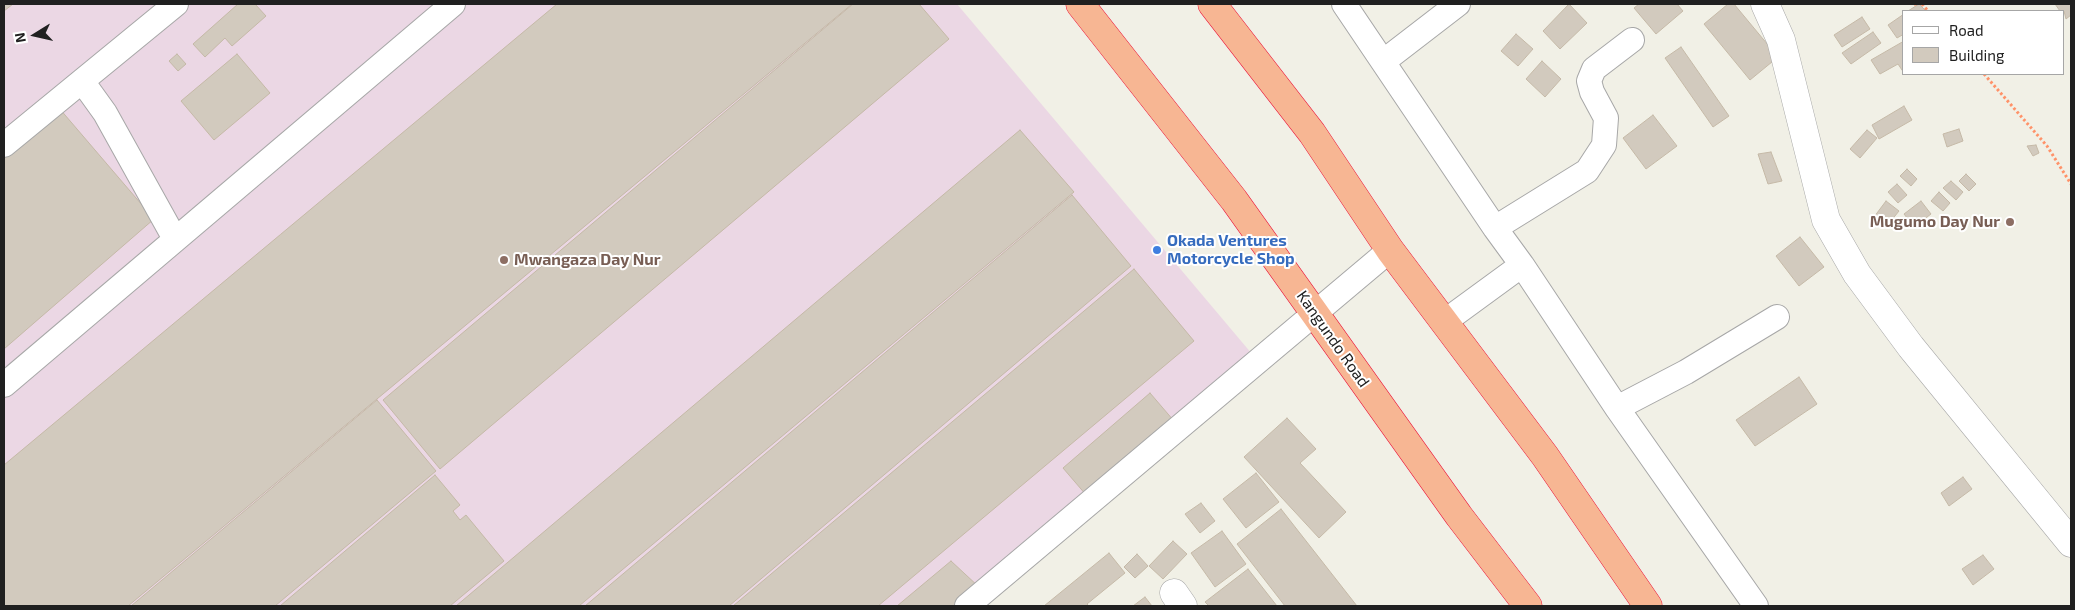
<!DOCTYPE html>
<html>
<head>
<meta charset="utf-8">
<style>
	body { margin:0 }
	#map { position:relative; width:2075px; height:610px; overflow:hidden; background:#f1f0e6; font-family:"Exo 2",sans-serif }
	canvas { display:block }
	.frame { position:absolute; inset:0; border:5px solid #202020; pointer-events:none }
	.legend { position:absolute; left:1902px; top:10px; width:162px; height:65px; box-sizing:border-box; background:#fff; border:1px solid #a6a6a6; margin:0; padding:6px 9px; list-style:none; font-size:15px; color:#202020 }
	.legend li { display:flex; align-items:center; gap:10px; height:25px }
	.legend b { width:25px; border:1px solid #a6a6a6 }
	.north { position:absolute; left:10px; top:10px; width:50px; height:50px; -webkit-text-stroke:4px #fff; paint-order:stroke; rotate:260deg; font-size:14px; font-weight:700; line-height:20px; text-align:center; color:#202020 }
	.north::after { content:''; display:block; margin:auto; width:18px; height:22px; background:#202020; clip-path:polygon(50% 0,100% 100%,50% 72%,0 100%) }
</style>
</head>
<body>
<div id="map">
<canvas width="2075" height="610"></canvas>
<div class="frame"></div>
<ul class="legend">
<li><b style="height:6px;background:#fff"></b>Road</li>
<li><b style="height:14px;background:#d2cabe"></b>Building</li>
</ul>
<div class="north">N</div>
</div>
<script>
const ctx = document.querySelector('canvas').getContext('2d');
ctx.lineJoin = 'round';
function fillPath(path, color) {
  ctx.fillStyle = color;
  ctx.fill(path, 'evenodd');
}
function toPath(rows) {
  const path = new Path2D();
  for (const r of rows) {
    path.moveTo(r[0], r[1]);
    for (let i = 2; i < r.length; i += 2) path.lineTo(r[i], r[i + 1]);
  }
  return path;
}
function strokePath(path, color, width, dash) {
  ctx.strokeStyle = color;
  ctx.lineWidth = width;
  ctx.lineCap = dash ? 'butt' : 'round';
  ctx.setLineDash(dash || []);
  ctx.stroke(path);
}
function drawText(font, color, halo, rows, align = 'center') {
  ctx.font = font + ' "Exo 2",sans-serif';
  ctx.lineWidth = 4;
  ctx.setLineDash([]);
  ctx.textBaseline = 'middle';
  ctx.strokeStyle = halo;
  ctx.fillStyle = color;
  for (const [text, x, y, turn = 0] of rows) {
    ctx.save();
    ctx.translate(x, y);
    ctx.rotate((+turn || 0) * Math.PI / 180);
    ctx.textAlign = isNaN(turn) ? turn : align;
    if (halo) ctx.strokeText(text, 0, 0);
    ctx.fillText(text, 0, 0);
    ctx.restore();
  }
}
const industrial = toPath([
	[4,4,957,4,1263,367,970,606,4,606]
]);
const building = toPath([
	[4,4,13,4,4,11,4,4],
	[238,4,255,4,266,16,232,46,225,38,205,57,193,44,238,4],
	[557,4,852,4,128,606,4,606,4,465,557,4],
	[853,4,919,4,949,39,440,469,383,400,853,4],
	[1569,4,1587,23,1560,49,1543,31,1569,4],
	[1639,4,1677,4,1683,11,1656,34,1634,8,1639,4],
	[1728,4,1734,4,1778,57,1750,80,1704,24,1728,4],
	[1919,4,1926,11,1908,11,1919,4],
	[2055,4,2071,4,2071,15,2066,19,2064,11,2060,11,2055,4],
	[1904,14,1904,34,1897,38,1888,25,1904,14],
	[1862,17,1870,29,1842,47,1834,35,1862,17],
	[1873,32,1881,43,1851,64,1842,53,1873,32],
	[1516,34,1533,49,1518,66,1501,51,1516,34],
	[1904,41,1904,73,1898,64,1880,74,1871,60,1904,41],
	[1681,47,1729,116,1713,127,1665,58,1681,47],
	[177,54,186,64,178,71,169,61,177,54],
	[237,54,270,93,214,140,181,101,237,54],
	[1542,61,1561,79,1545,97,1526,79,1542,61],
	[1904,106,1912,120,1879,139,1872,125,1904,106],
	[59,108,154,219,4,349,4,155,59,108],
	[1653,115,1677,146,1646,169,1623,138,1653,115],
	[1959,129,1963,141,1947,147,1943,134,1959,129],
	[1020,130,1074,192,579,606,456,606,1020,130],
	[1867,130,1877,138,1860,158,1850,149,1867,130],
	[2036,145,2039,153,2033,156,2027,146,2036,145],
	[1771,152,1782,181,1768,184,1758,154,1771,152],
	[1907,169,1917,179,1911,186,1900,176,1907,169],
	[1966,174,1976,184,1969,191,1959,181,1966,174],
	[1951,181,1963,192,1956,200,1943,188,1951,181],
	[1897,184,1907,195,1898,203,1888,192,1897,184],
	[1939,192,1950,203,1943,211,1931,201,1939,192],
	[1072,195,1131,266,729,606,585,606,1072,195],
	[1886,201,1899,211,1886,227,1874,217,1886,201],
	[1921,201,1931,214,1914,227,1904,214,1921,201],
	[1800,237,1824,267,1799,286,1776,256,1800,237],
	[1134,269,1194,341,878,606,733,606,1134,269],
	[1799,377,1817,404,1755,446,1736,420,1799,377],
	[1150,393,1174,421,1087,496,1063,468,1150,393],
	[377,400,436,471,275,606,131,606,377,400],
	[1287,418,1316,449,1300,463,1346,512,1319,538,1244,457,1287,418],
	[1256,473,1279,502,1246,528,1223,499,1256,473],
	[435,475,460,505,453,511,460,520,466,515,504,561,450,606,280,606,435,475],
	[1963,477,1972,489,1949,506,1941,493,1963,477],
	[1201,503,1215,521,1200,533,1185,514,1201,503],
	[1281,509,1357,606,1285,606,1237,544,1281,509],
	[1222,531,1246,564,1215,587,1191,553,1222,531],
	[1173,541,1187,554,1163,579,1149,566,1173,541],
	[1109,553,1125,573,1087,604,1089,606,1044,606,1109,553],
	[1137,554,1148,566,1135,578,1124,567,1137,554],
	[1983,555,1994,569,1973,585,1962,569,1983,555],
	[951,561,979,587,957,606,897,606,951,561],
	[1248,569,1277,606,1209,606,1205,602,1248,569],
	[1145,597,1152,606,1133,606,1145,597]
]);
const path = toPath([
	[1914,4,1917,4],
	[1922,4,1928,11],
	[1984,74,2047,146,2071,184]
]);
const service = toPath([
	[1344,4,1495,228,1522,265,1617,408,1756,606],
	[1384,61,1458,4],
	[4,145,82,81],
	[1495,228,1587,171,1604,145,1606,118,1592,92,1589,81,1594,69,1632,40],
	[175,239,105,113,82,81,176,4],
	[1444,322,1522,265],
	[4,385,453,4],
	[1617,408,1686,372,1777,317],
	[967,606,1390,250]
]);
const minor = toPath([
	[1765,4,1781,40,1826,220,1857,274,1911,347,2071,543],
	[1174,593,1183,606]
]);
const trunk = toPath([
	[1080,4,1234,200,1459,516,1528,606],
	[1212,4,1312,133,1390,250,1545,456,1648,606]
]);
const markers = [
	[2010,222,5,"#8d6e63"],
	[1157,250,5,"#3f7fe0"],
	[504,260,5,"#8d6e63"]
];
const educationNames = [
	["Mugumo Day Nur",2000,222],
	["Mwangaza Day Nur",514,260,"left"]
];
const shopNames = [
	["Okada Ventures",1167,241],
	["Motorcycle Shop",1167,259]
];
const streetNames = [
	["Kangundo Road",1333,339,55]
];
fillPath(industrial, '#ebd7e4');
fillPath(building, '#d2cabe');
strokePath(building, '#c5b9a7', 1);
strokePath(service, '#a7a7a7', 26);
strokePath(minor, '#a7a7a7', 29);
strokePath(trunk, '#eb173c', 29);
strokePath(path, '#ff9269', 3, [2.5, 2.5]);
strokePath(service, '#fff', 24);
strokePath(minor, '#fff', 28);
strokePath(trunk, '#f7b693', 28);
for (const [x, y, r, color] of markers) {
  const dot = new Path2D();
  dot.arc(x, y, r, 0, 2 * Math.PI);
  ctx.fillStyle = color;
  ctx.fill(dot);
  strokePath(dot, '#fff', 2);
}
drawText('bold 16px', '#785e54', '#fff', educationNames, 'right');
drawText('bold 16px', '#366cbe', '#fff', shopNames, 'left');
drawText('16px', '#202020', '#fff', streetNames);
</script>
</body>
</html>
